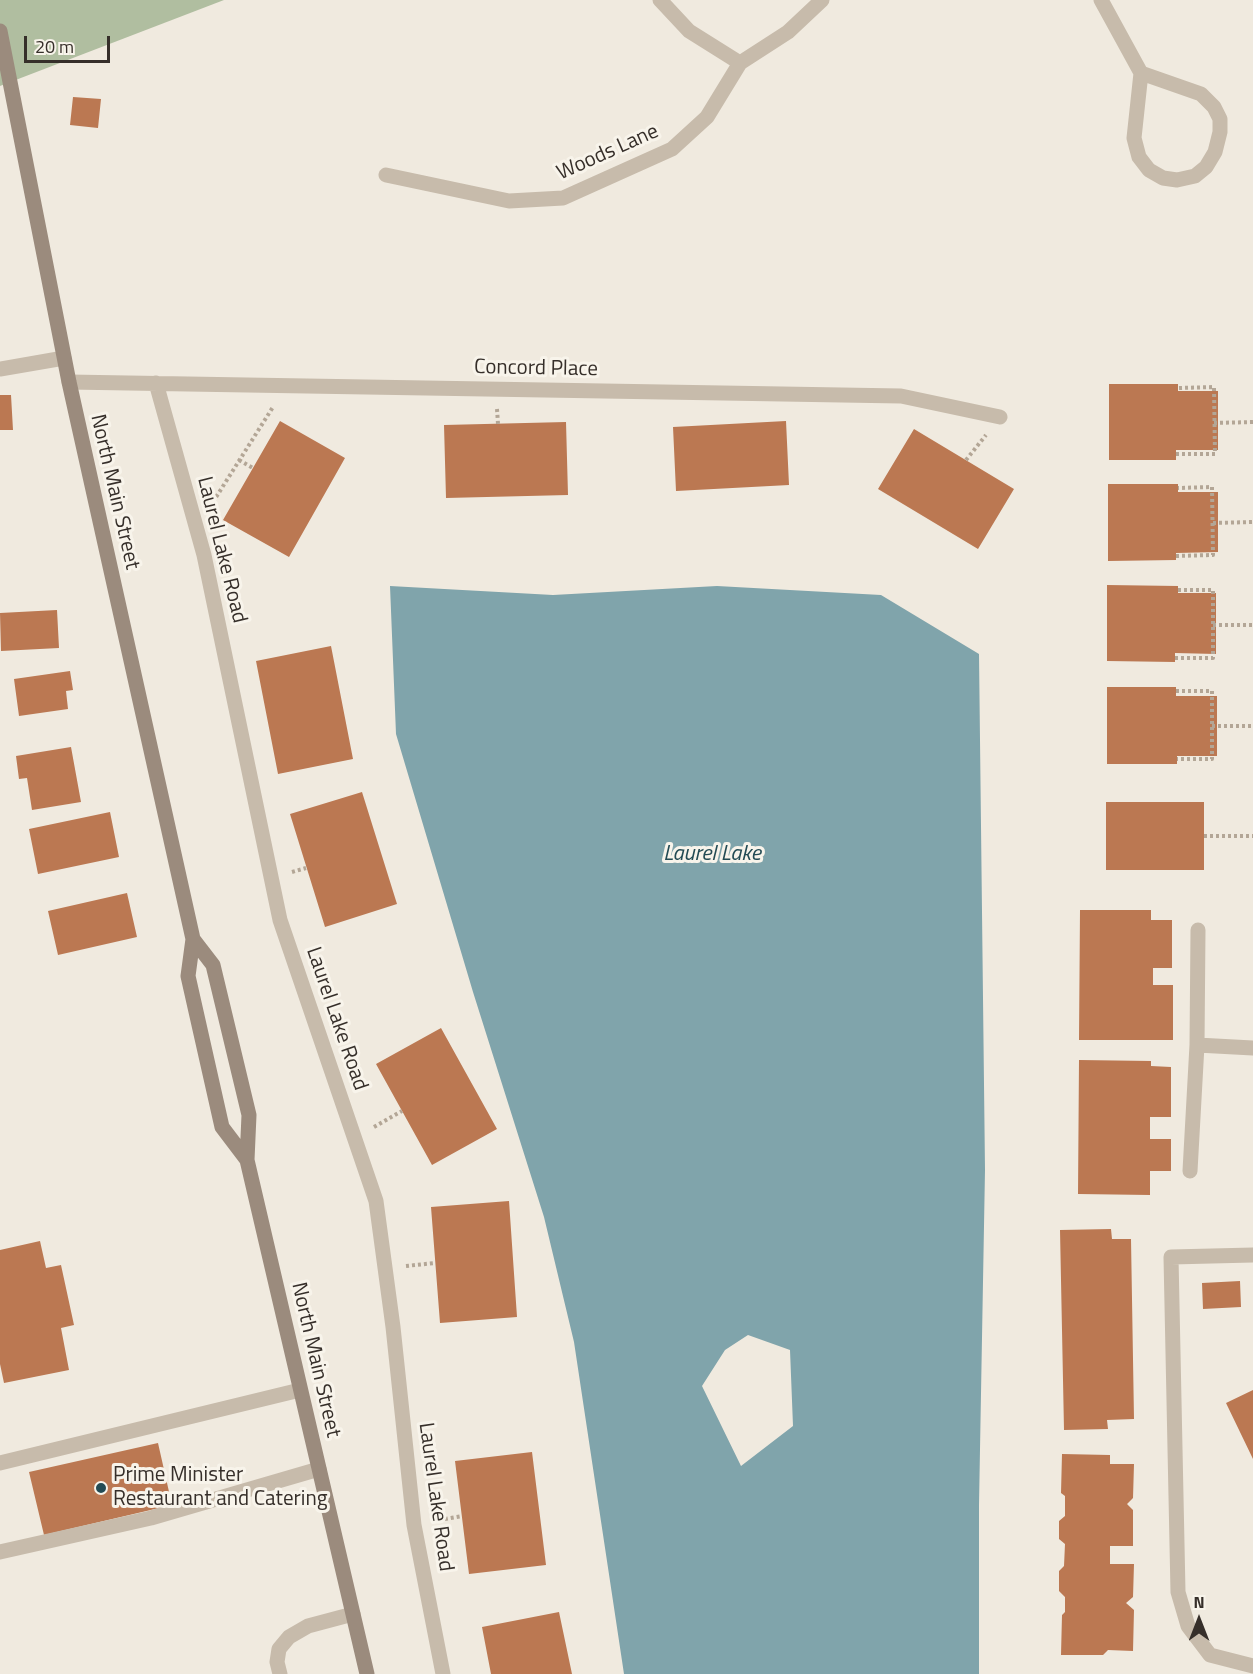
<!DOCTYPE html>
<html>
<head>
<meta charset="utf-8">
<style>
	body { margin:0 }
	#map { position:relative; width:1253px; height:1674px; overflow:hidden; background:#f0eadf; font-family:"Titillium Web",sans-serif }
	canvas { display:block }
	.north { position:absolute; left:1169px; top:1590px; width:60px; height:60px; -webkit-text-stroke:4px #f8f4eb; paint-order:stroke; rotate:0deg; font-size:16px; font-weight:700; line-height:24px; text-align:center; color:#362f2a }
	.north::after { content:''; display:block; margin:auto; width:21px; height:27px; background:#362f2a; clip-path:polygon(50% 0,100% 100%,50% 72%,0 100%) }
	.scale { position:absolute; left:24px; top:36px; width:86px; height:27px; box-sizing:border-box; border:3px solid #362f2a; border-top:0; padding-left:8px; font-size:18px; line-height:21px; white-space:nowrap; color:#362f2a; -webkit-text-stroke:4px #f8f4eb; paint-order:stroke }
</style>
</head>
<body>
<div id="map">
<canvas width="1253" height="1674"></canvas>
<div class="north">N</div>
<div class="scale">20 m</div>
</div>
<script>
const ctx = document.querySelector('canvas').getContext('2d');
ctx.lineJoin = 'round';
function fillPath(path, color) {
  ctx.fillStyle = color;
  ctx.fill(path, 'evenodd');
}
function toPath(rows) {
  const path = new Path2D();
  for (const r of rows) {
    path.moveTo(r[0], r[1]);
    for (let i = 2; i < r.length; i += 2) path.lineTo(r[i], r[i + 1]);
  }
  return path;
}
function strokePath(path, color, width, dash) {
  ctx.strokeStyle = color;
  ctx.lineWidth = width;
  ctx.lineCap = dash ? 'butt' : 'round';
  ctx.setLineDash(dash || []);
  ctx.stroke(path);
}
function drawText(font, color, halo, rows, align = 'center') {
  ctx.font = font + ' "Titillium Web",sans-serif';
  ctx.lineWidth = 6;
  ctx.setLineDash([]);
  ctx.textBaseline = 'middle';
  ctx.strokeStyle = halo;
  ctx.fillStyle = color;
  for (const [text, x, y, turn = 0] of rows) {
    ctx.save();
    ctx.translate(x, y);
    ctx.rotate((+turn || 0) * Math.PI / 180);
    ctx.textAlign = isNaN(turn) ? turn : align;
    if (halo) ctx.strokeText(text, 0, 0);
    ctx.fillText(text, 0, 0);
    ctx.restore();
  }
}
const green = toPath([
	[0,0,224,0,0,86]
]);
const water = toPath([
	[390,586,553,595,717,586,881,595,979,654,985,1170,979,1505,979,1674,624,1674,574,1342,544,1217,473,992,396,734],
	[748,1335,790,1350,793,1426,741,1466,702,1386,725,1350]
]);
const building = toPath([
	[73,97,101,99,98,128,70,125],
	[1109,384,1178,384,1178,391,1218,391,1218,450,1176,450,1176,460,1109,460],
	[0,395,11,395,13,430,0,430],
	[280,421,345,458,289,557,223,520],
	[786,421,789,485,676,491,673,427],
	[566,422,568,495,446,498,444,425],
	[914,429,1014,489,978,549,878,489],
	[1108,484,1178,484,1178,492,1218,492,1218,552,1176,553,1176,560,1108,561],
	[1107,585,1178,586,1178,593,1216,593,1216,654,1175,653,1175,662,1107,661],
	[57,610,59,648,1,651,0,613],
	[331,646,353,759,278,774,256,661],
	[70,671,73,690,66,691,68,709,19,716,14,679],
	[1107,687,1176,687,1176,696,1217,696,1217,756,1177,756,1177,764,1107,764],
	[71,747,81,802,32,810,27,778,19,779,16,756],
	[362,792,397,904,325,927,290,814],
	[1106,802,1204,802,1204,870,1106,870],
	[110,812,119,857,38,874,29,829],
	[127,893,137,937,58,955,48,911],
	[1080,910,1151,910,1151,920,1172,920,1172,968,1153,968,1153,985,1173,985,1173,1040,1079,1040],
	[441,1028,497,1129,432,1165,376,1064],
	[1079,1060,1151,1061,1151,1066,1171,1067,1171,1117,1150,1117,1150,1139,1171,1139,1171,1171,1150,1171,1150,1195,1078,1194],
	[509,1201,517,1317,440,1323,431,1207],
	[1111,1229,1112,1239,1131,1239,1134,1419,1107,1420,1108,1429,1064,1430,1060,1230],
	[40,1241,46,1268,61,1265,74,1325,61,1328,69,1370,4,1383,0,1364,0,1250],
	[1240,1281,1241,1307,1203,1309,1202,1283],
	[1253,1390,1253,1459,1226,1403],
	[158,1443,172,1505,44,1535,29,1472],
	[532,1452,546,1565,469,1574,455,1461],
	[1062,1454,1110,1455,1110,1464,1134,1464,1133,1498,1127,1504,1133,1510,1133,1546,1110,1546,1110,1564,1134,1564,1133,1597,1126,1603,1134,1610,1133,1651,1108,1650,1103,1655,1061,1655,1062,1615,1065,1612,1065,1597,1059,1591,1059,1571,1064,1566,1065,1544,1059,1539,1059,1521,1065,1516,1065,1496,1061,1493],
	[559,1612,572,1674,491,1674,482,1627]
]);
const path = toPath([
	[497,409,498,424],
	[1214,423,1253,422],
	[1176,454,1215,454,1214,387,1178,388],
	[239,460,253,468],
	[966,460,986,435],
	[213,502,273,407],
	[1213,523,1253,522],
	[1176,556,1213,555,1212,487,1178,488],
	[1213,625,1253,625],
	[1175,658,1213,658,1213,590,1178,590],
	[1176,691,1212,691,1212,759,1177,759],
	[1212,726,1253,726],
	[1204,836,1253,836],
	[292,872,306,868],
	[374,1127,402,1111],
	[406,1266,435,1263],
	[433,1521,462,1516]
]);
const lane = toPath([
	[0,369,64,358],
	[1198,930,1197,1045,1253,1048],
	[1190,1171,1197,1045],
	[1253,1255,1171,1257,1178,1592,1188,1626,1210,1655,1253,1666],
	[0,1463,300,1390],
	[0,1552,151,1518,319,1469],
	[280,1674,277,1662,279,1649,289,1637,308,1626,353,1614]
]);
const street = toPath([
	[660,0,689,31,740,63],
	[1101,0,1141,73],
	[1141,73,1201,94,1214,107,1220,119,1220,132,1215,152,1206,167,1195,176,1177,180,1163,178,1149,170,1139,157,1134,138,1141,73],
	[386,175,509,201,563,198,672,149,707,117,740,63,788,32,822,0],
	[69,382,901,396,1000,417],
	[156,383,204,555,280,920,376,1201,393,1327,414,1525,443,1674]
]);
const secondary = toPath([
	[0,31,69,382,193,939,188,976,222,1127,247,1160],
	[193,939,213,965,249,1115,247,1160,367,1674]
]);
const markers = [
	[101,1488,6,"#234b54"]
];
const streetNames = [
	["Woods Lane",608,153,-24],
	["Concord Place",536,369,1],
	["North Main Street",114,492,77],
	["Laurel Lake Road",221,550,76],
	["Laurel Lake Road",336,1019,71],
	["North Main Street",315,1360,77],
	["Laurel Lake Road",435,1497,82]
];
const poiNames = [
	["Prime Minister",113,1476],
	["Restaurant and Catering",113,1500]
];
const waterNames = [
	["Laurel Lake",712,855]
];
fillPath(green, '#b0bea0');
fillPath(water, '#80a4ab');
fillPath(building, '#bb7852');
strokePath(path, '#b3a696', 4, [3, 3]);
strokePath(lane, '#c7bbab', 15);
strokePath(street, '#c7bbab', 15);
strokePath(secondary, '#9b8b7d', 15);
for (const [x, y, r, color] of markers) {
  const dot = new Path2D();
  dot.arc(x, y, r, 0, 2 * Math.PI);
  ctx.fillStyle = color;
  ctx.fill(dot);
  strokePath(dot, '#f8f4eb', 2);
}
drawText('21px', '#362f2a', '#f8f4eb', streetNames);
drawText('21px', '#362f2a', '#f8f4eb', poiNames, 'left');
drawText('italic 22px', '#234b54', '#f8f4eb', waterNames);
</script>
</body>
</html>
